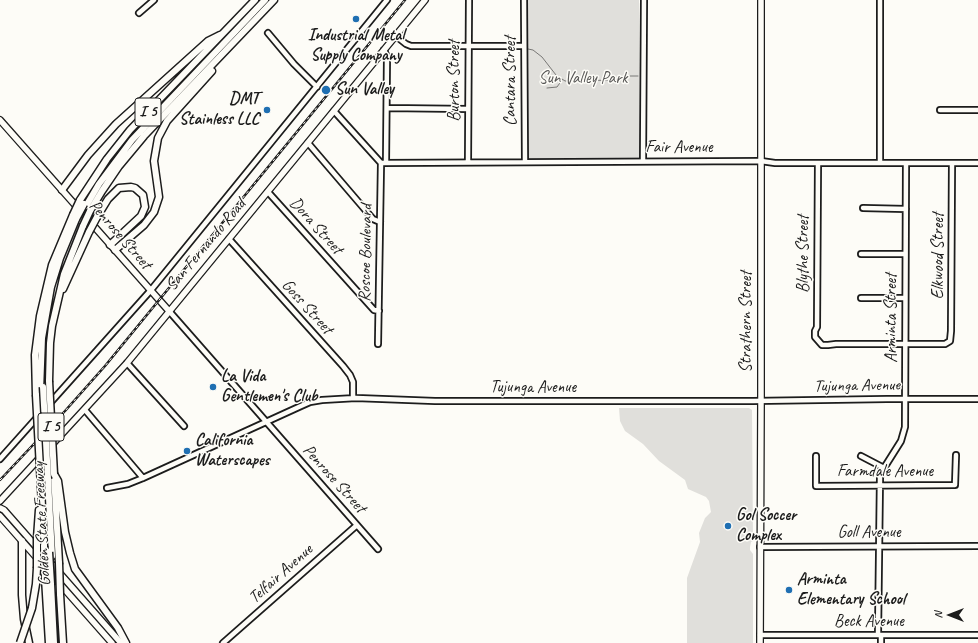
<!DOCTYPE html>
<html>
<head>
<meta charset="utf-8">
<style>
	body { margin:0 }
	#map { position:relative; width:978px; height:643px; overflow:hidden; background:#fdfcf7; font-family:Caveat,sans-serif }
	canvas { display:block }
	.north { position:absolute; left:930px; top:595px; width:40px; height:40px; -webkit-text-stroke:3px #fdfcf7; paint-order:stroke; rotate:270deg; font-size:11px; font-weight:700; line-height:16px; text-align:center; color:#1c1c1c }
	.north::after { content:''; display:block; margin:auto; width:14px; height:18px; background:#1c1c1c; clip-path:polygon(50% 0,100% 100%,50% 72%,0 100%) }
</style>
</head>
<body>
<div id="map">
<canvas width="978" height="643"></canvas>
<div class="north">N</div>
</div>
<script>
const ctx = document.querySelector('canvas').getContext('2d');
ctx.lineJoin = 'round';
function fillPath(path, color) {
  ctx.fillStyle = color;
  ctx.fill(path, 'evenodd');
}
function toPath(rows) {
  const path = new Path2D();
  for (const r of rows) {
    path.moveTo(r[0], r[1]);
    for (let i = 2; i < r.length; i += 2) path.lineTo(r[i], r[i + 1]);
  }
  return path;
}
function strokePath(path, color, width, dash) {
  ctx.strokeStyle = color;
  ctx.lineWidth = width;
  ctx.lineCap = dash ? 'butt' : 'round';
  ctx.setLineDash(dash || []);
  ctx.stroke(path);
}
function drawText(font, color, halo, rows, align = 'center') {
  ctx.font = font + ' Caveat,sans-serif';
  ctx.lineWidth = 3;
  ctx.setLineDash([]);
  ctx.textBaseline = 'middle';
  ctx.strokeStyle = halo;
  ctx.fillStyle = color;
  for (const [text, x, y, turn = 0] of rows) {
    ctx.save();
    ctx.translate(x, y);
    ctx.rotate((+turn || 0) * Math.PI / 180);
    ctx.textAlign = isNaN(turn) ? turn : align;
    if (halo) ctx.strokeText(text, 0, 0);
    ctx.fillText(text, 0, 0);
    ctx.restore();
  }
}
const green = toPath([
	[528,0,639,0,640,159,527,159],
	[619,408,749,408,752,410,753,541,751,542,750,547,750,550,753,554,753,643,687,643,687,578,700,542,699,533,705,518,711,512,709,501,706,497,688,489,685,480,659,461,643,444,625,431,620,421]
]);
const stream = toPath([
	[528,49,533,50,542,57,556,75,565,81,615,80,626,76,638,76],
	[547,88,557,87,562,80]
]);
const minor = toPath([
	[524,0,525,162],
	[880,0,880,163],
	[139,13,154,0],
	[268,33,294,64,317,87],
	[396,36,406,44,411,46,524,46],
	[384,50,387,57,386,163],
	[387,108,468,109],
	[940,110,978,110],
	[334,111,381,163],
	[308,143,373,219,380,222],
	[643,161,644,0],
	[468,162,469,0],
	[381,163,761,161,775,163,978,163],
	[818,163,817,327,815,331,815,337,822,345,828,345,836,344,945,344,950,341,951,331,952,163],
	[268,192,374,310,379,311],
	[863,208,906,209],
	[229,239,343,366,350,375,353,382,353,398],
	[861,254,905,254],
	[861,298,905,298],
	[169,311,378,549],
	[378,344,381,163],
	[127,363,184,426],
	[85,410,143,478],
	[816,456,816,486,955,485,956,455],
	[861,456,884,468],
	[0,459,151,290,387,0],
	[107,488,128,484,143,478,301,406,310,402,322,400,356,398,435,401,753,401,887,399,978,399],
	[760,547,978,546],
	[760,635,978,635],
	[878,635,880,477,884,468,901,441,905,427,906,163],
	[223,643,357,525],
	[881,643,881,635]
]);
const major = toPath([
	[0,120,169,311],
	[0,501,127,363,425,0],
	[0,508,4,510,121,643],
	[0,516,112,643],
	[760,643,761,401,761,0]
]);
const highway = toPath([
	[62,190,88,155,116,124,208,41,220,35],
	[80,200,107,159,130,130,255,0],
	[86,206,99,184,132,140,265,0],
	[90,211,102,191,119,166,144,136,274,0],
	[97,217,108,199,119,188,131,187,135,188,143,195,145,207,141,216,110,245],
	[115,250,144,225,154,212,159,197,154,161,158,138,167,121,212,71],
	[63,289,89,232],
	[49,381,50,343,52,326,64,274,83,226],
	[40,391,42,338,51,287,60,258,76,219],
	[36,395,35,355,40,316,52,265,73,215],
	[54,474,58,481,65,532,70,553,75,569,118,628,126,643],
	[54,475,59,563],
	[48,479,52,556],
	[41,487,44,546],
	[37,538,39,510],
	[22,541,22,595,24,619,29,643],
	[45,578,49,643],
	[51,584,54,643],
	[60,594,63,643],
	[32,608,36,584,37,568]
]);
const rail = toPath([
	[0,480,65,411,105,366,405,0]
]);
const highwayBridge = toPath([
	[73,215,80,200],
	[76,219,84,204],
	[83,226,90,211],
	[89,232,97,217],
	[49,381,54,474],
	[43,387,48,479],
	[36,395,41,487],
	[44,546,45,578],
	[49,552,51,584],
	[59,563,60,594],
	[37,568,37,538],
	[20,643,32,608]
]);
const markers = [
	[356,19,4,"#1f6fb2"],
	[326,90,5,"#1f6fb2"],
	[267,110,4,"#1f6fb2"],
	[213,387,4,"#1f6fb2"],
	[187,451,4,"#1f6fb2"],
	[728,526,4,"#1f6fb2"],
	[789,590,4,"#1f6fb2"]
];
const shields = [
	[148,112,26],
	[51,427,26]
];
const shieldNames = [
	["I 5",148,112],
	["I 5",51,427]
];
const poiNames = [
	["Industrial Metal",356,36,"center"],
	["Supply Company",356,56,"center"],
	["Sun Valley",335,90],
	["DMT",259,100,"right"],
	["Stainless LLC",259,120,"right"],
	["La Vida",221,377],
	["Gentlemen's Club",221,397],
	["California",195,441],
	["Waterscapes",195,461],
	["Gol Soccer",736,516],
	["Complex",736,536],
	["Arminta",797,580],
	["Elementary School",797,600]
];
const parkNames = [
	["Sun Valley Park",583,79]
];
const streetNames = [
	["Burton Street",455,81,-90],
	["Cantara Street",511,81,-90],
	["Fair Avenue",679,148],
	["Dora Street",316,226,48],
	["Penrose Street",120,235,49],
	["San Fernando Road",206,245,-50],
	["Roscoe Boulevard",366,253,-89],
	["Blythe Street",804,254,-90],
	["Elkwood Street",939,256,-90],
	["Goss Street",307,307,48],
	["Arminta Street",892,318,-90],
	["Strathern Street",747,322,-90],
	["Tujunga Avenue",857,386,-1],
	["Tujunga Avenue",533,388],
	["Farmdale Avenue",885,472],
	["Penrose Street",334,479,48],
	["Golden State Freeway",42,524,-93],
	["Goll Avenue",869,533],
	["Telfair Avenue",281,574,-42],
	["Beck Avenue",869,622]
];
fillPath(green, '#e0dfdb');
strokePath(stream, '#797876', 1);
strokePath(minor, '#1c1c1c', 8);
strokePath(major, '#1c1c1c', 8);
strokePath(highway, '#1c1c1c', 9);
strokePath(minor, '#fdfcf7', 4.5);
strokePath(major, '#fdfcf7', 5.5);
strokePath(highway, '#fdfcf7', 6);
strokePath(rail, '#1c1c1c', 2.5);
strokePath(rail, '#fdfcf7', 1, [3]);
strokePath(highwayBridge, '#1c1c1c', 9, []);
strokePath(highwayBridge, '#fdfcf7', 6);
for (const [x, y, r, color] of markers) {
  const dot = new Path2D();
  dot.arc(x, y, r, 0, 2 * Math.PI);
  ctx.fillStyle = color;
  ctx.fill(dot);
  strokePath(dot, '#fdfcf7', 1.5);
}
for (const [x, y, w] of shields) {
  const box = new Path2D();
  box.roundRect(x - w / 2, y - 14, w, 28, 3);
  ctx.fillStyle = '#fdfcf7';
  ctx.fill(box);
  strokePath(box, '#1c1c1c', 1);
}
drawText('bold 16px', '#1c1c1c', null, shieldNames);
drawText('bold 17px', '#1c1c1c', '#fdfcf7', poiNames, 'left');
drawText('17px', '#575655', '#fdfcf7', parkNames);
drawText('17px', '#1c1c1c', '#fdfcf7', streetNames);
</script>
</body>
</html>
